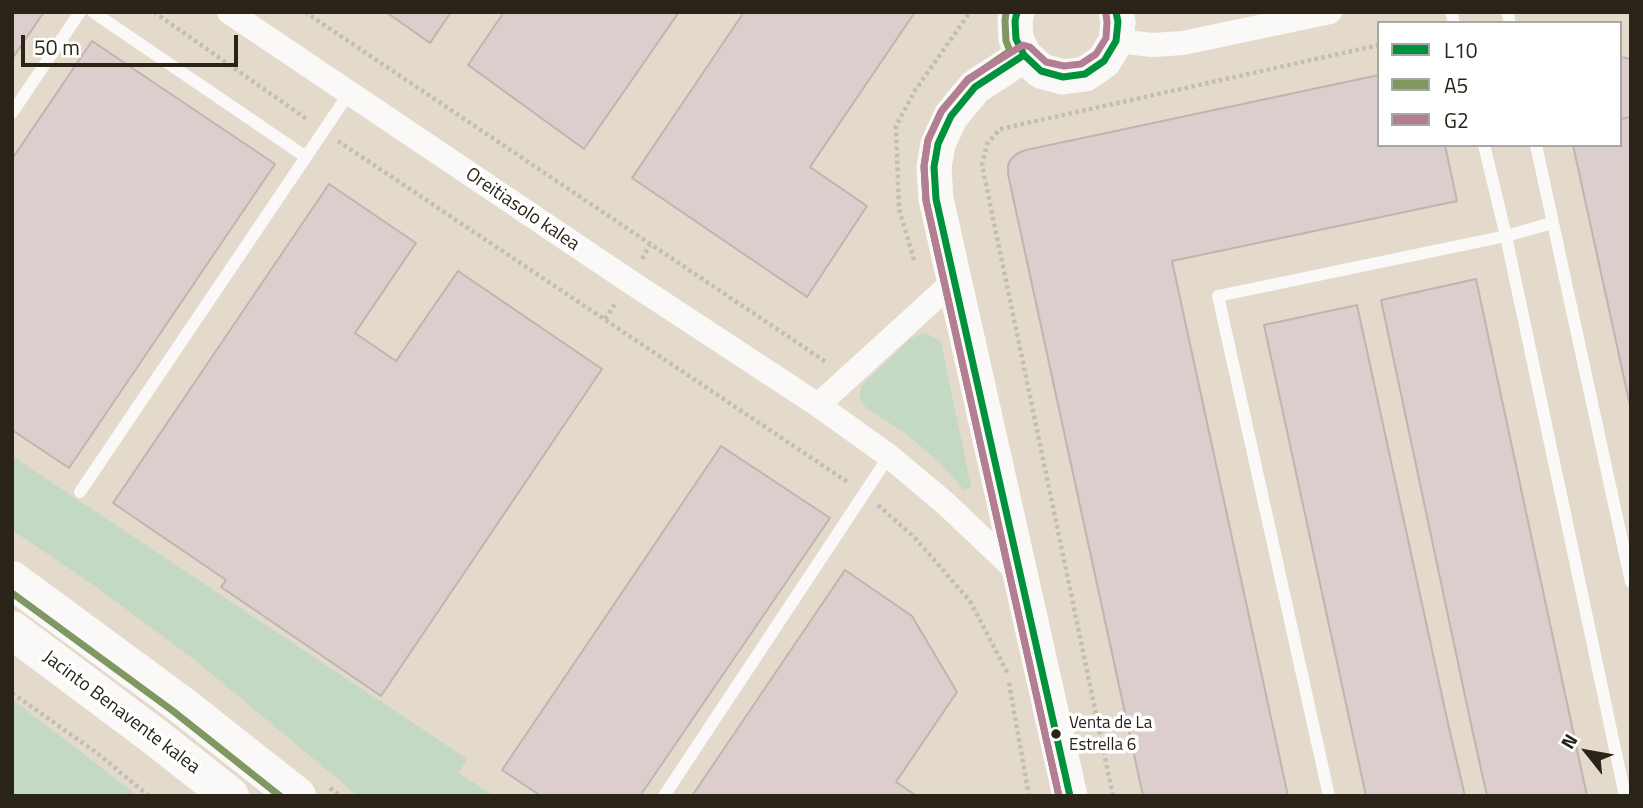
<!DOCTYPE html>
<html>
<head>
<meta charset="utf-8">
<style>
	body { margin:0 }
	#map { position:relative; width:1643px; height:808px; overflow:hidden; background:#e3dacb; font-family:"Titillium Web",sans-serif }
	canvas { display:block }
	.frame { position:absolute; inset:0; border:14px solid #292318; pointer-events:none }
	.legend { position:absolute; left:1377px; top:21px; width:245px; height:126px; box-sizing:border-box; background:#fff; border:2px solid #a9a7a3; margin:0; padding:9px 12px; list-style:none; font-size:21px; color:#292318 }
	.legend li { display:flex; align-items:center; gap:14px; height:35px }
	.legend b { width:35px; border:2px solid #a9a7a3 }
	.north { position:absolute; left:1552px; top:717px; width:70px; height:70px; -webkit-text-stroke:5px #fff; paint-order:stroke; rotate:301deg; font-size:19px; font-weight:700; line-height:28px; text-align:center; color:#292318 }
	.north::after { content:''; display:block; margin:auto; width:24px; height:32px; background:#292318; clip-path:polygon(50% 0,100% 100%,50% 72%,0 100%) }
	.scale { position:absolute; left:21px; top:35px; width:217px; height:32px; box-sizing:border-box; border:4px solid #292318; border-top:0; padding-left:9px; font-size:21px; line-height:24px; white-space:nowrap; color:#292318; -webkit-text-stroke:5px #fff; paint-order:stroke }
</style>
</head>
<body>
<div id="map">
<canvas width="1643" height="808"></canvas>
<div class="frame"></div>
<ul class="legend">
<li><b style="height:9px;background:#00913d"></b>L10</li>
<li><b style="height:9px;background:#7f9861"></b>A5</li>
<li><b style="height:9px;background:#b37e94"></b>G2</li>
</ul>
<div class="north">N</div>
<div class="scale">50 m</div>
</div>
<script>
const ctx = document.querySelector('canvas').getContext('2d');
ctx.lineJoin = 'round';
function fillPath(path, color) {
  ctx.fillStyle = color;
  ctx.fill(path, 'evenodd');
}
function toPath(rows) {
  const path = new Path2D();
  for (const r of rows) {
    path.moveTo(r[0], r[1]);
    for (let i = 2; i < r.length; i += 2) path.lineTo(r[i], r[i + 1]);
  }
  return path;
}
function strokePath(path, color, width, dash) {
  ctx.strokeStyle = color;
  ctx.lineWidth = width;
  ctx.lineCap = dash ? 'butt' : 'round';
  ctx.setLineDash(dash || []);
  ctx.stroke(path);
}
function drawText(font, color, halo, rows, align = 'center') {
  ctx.font = font + ' "Titillium Web",sans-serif';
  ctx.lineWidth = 7;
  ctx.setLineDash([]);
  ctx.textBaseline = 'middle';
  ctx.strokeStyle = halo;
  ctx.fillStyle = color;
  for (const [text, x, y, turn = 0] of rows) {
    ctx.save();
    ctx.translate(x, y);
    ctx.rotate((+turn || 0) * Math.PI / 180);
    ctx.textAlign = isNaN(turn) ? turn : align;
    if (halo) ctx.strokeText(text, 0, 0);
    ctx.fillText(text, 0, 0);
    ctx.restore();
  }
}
const green = toPath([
	[926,333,941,342,971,487,964,490,939,462,904,432,867,409,860,400,861,386,911,338],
	[12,456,467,759,459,773,494,796,358,796,196,661,95,586,12,530],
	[12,699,138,796,12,796]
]);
const building = toPath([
	[12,12,44,12,12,59,12,12],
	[386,12,451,12,430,43,386,12],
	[504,12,679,12,584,149,468,65,504,12],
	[744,12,915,12,810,167,867,206,807,297,632,178,744,12],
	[92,41,275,164,69,468,12,430,12,159,92,41],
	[1620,57,1631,59,1631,117,1620,119,1620,57],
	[1379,75,1379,145,1445,145,1457,201,1172,261,1288,796,1143,796,1008,174,1008,165,1011,159,1018,153,1026,150,1379,75],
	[1631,117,1631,410,1573,145,1620,145,1620,119,1631,117],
	[329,184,416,243,355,333,396,361,458,271,602,369,381,696,221,587,226,580,113,503,329,184],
	[1476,279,1587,796,1487,796,1471,724,1381,300,1476,279],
	[1357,305,1449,728,1465,796,1366,796,1264,325,1357,305],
	[721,446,830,518,640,796,541,796,502,770,721,446],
	[845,570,912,616,957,692,896,782,914,794,912,796,692,796,845,570]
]);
const path = toPath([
	[154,12,308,120],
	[305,12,826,362],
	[338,141,849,483],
	[642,259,650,245],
	[914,260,899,209,896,126,916,89,970,12],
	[605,319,616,302],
	[878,505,915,538,970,601,1008,674],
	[1009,683,1029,796],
	[12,693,97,753,149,796],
	[330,788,340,796],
	[1113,796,982,165,987,144,1000,129,1379,45]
]);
const lane = toPath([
	[93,12,306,157,349,93],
	[1451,12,1454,23],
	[1507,12,1510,23],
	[12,113,80,12],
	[1484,145,1506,236,1625,796],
	[1536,145,1631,582],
	[80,492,306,157],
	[664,796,889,456],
	[1329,796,1218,296,1506,236,1552,223]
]);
const street = toPath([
	[229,12,629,281,818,405,889,456,945,503,1020,574],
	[1116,41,1153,45,1183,43,1330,12],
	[818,405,954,281]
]);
const secondary = toPath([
	[1017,12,1015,21,1016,39,1024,55,1041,71,1063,77,1085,74,1104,61,1116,41,1118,22,1116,12],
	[1024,55,975,87,951,116,938,144,934,167,936,199,1070,796]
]);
const primary = toPath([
	[12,580,179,703,297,796],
	[12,630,154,736,230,796]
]);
const bus1 = toPath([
	[1017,12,1015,21,1016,39,1024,55,1041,71,1063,77,1085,74,1104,61,1116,41,1118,22,1116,12],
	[1024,55,975,87,951,116,938,144,934,167,936,199,1070,796]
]);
const bus2 = toPath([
	[1006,12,1005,21,1006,41,1010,51,968,80,942,110,928,140,924,166,926,200,1059,796],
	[12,593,173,711,280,796]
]);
const bus3 = toPath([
	[1059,796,926,201,924,166,928,140,941,112,968,79,1023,45,1030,47,1046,62,1064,66,1081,64,1096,54,1106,38,1107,22,1106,14]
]);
const markers = [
	[1056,734,6,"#292318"]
];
const busNames = [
	["Venta de La",1069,724],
	["Estrella 6",1069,746]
];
const streetNames = [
	["Oreitiasolo kalea",522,210,34],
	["Jacinto Benavente kalea",121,713,37]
];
fillPath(green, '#c3d9c4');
fillPath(building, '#dbcecd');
strokePath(building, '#beb5b1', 2);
strokePath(path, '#c1beb8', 4.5, [3.5, 3.5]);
strokePath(lane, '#fbf9f7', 12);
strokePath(street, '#fbf9f7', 24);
strokePath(secondary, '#fbf9f7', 35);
strokePath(primary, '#fbf9f7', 38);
strokePath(bus1, '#00913d', 7);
strokePath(bus2, '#7f9861', 7);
strokePath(bus3, '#b37e94', 7);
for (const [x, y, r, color] of markers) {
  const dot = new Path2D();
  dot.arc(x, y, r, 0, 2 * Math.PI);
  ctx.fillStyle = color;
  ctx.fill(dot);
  strokePath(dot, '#fff', 2.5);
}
drawText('17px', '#292318', '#fff', busNames, 'left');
drawText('19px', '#292318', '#fff', streetNames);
</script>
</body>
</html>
